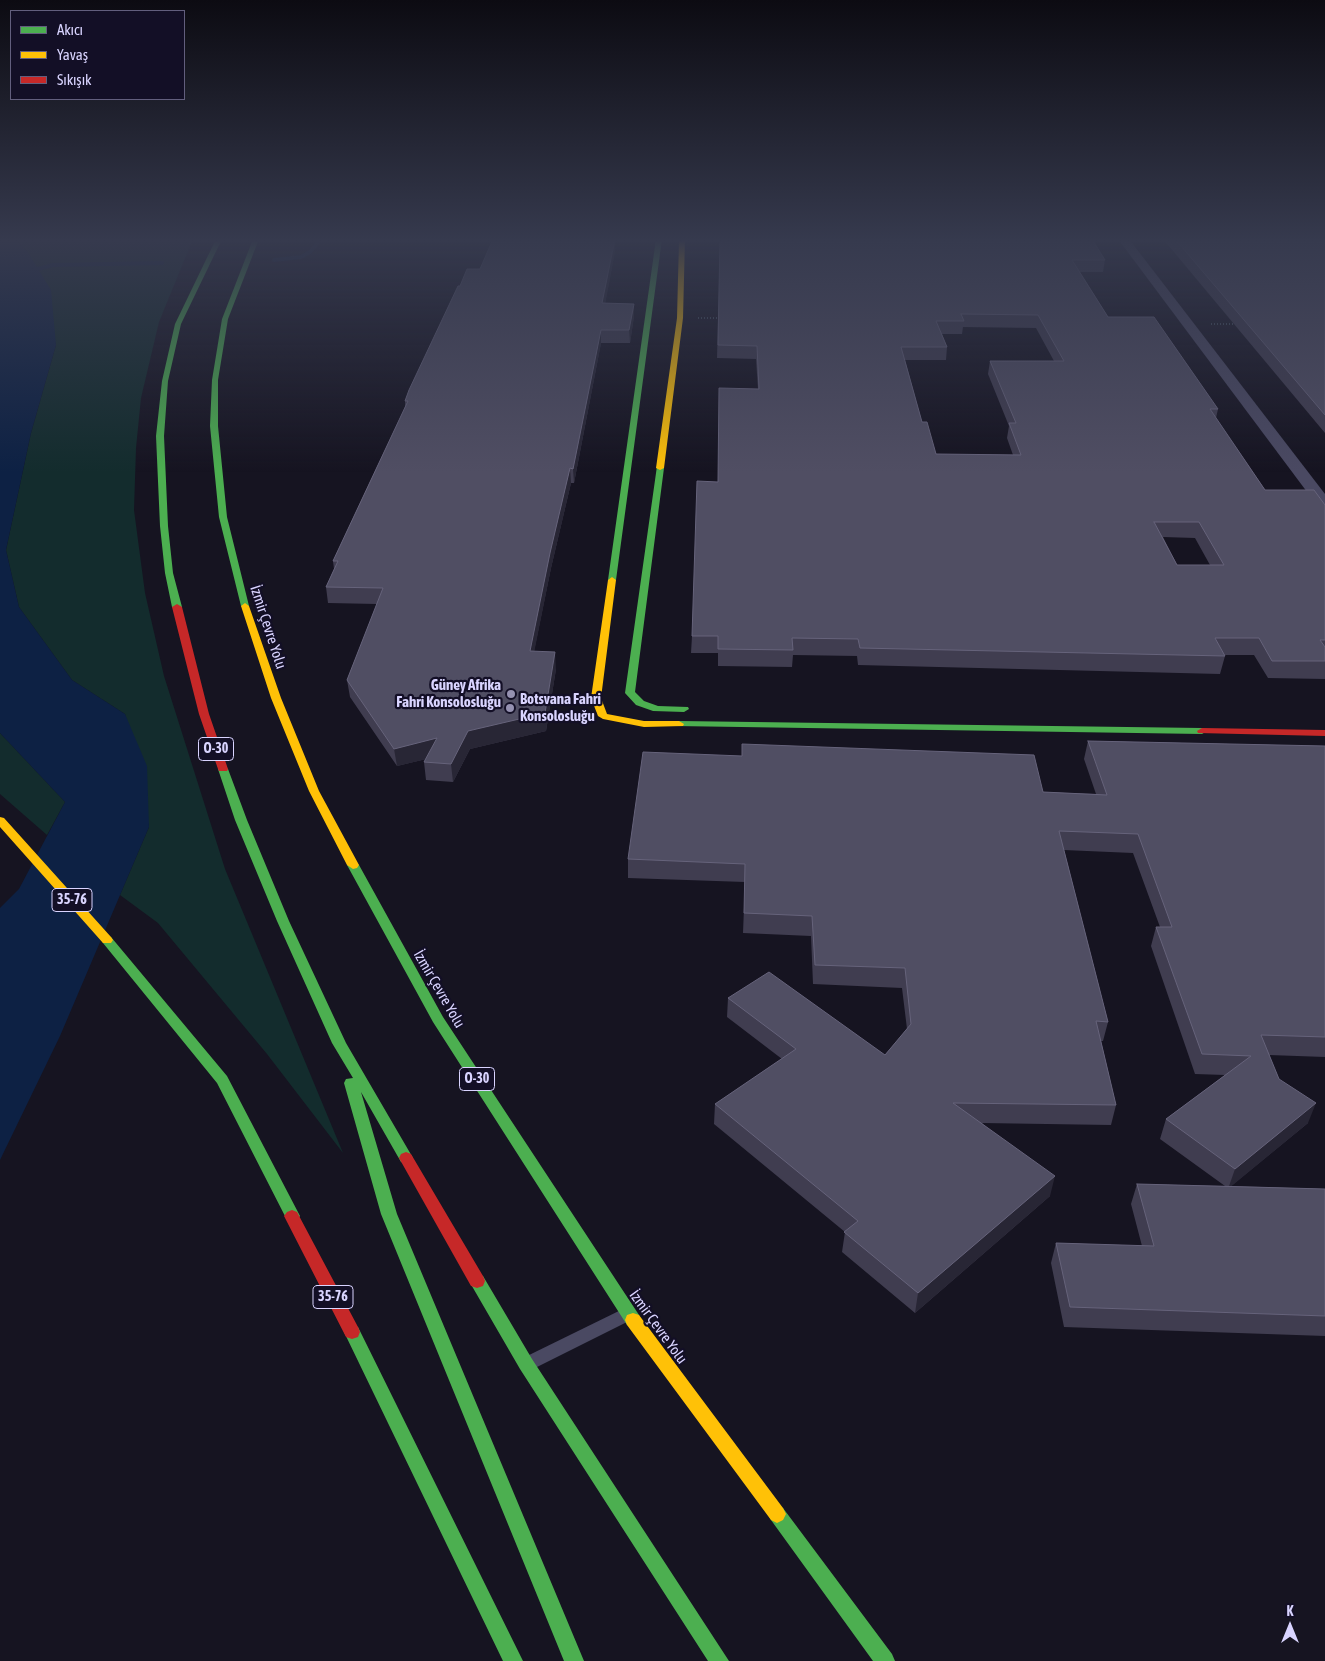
<!DOCTYPE html>
<html>
<head>
<meta charset="utf-8">
<style>
	body { margin:0 }
	#map { position:relative; width:1325px; height:1661px; overflow:hidden; background:#161421; font-family:"Asap Condensed",sans-serif }
	canvas { display:block }
	.legend { position:absolute; left:10px; top:10px; width:175px; height:90px; box-sizing:border-box; background:#130f26; border:1px solid #625e7d; margin:0; padding:6px 9px; list-style:none; font-size:15px; color:#d9d4ff }
	.legend li { display:flex; align-items:center; gap:10px; height:25px }
	.legend b { width:25px; border:1px solid #625e7d }
	.north { position:absolute; left:1265px; top:1601px; width:50px; height:50px; -webkit-text-stroke:4px #130f26; paint-order:stroke; rotate:0deg; font-size:14px; font-weight:700; line-height:20px; text-align:center; color:#d9d4ff }
	.north::after { content:''; display:block; margin:auto; width:18px; height:22px; background:#d9d4ff; clip-path:polygon(50% 0,100% 100%,50% 72%,0 100%) }
</style>
</head>
<body>
<div id="map">
<canvas width="1325" height="1661"></canvas>
<ul class="legend">
<li><b style="height:6px;background:#4caf50"></b>Akıcı</li>
<li><b style="height:6px;background:#ffc107"></b>Yavaş</li>
<li><b style="height:6px;background:#c62828"></b>Sıkışık</li>
</ul>
<div class="north">K</div>
</div>
<script>
const ctx = document.querySelector('canvas').getContext('2d');
ctx.lineJoin = 'round';
function fillPath(path, color) {
  ctx.fillStyle = color;
  ctx.fill(path, 'evenodd');
}
function toPath(rows) {
  const path = new Path2D();
  for (const r of rows) {
    path.moveTo(r[0], r[1]);
    for (let i = 2; i < r.length; i += 2) path.lineTo(r[i], r[i + 1]);
  }
  return path;
}
function strokePath(path, color, width, dash) {
  ctx.strokeStyle = color;
  ctx.lineWidth = width;
  ctx.lineCap = dash ? 'butt' : 'round';
  ctx.setLineDash(dash || []);
  ctx.stroke(path);
}
function drawText(font, color, halo, rows, align = 'center') {
  ctx.font = font + ' "Asap Condensed",sans-serif';
  ctx.lineWidth = 4.5;
  ctx.setLineDash([]);
  ctx.textBaseline = 'middle';
  ctx.strokeStyle = halo;
  ctx.fillStyle = color;
  for (const [text, x, y, turn = 0] of rows) {
    ctx.save();
    ctx.translate(x, y);
    ctx.rotate((+turn || 0) * Math.PI / 180);
    ctx.textAlign = isNaN(turn) ? turn : align;
    if (halo) ctx.strokeText(text, 0, 0);
    ctx.fillText(text, 0, 0);
    ctx.restore();
  }
}
const green = toPath([
	[13,239,193,239,159,322,141,398,136,448,134,510,145,593,164,676,225,869,343,1153,267,1054,158,923,120,895,149,827,125,714,72,680,19,607,6,550,31,433,56,345,27,251],
	[0,733,65,802,47,835,0,794]
]);
const water = toPath([
	[0,239,13,239,27,251,51,290,56,345,31,433,6,550,19,607,72,680,125,714,147,766,149,827,60,1036,0,1160,0,908,19,889,65,802,0,733]
]);
const stream = toPath([
	[274,260,301,257,310,252,321,239],
	[30,271,53,265,162,263]
]);
const path = toPath([
	[698,318,722,318],
	[1211,324,1237,324]
]);
const lane = toPath([
	[625,1308,631,1310,633,1315,631,1320,535,1368,529,1370,523,1368,521,1363,523,1358,625,1308]
]);
const street = toPath([
	[1118,239,1129,239,1325,494,1325,510,1319,508,1118,239]
]);
const fast = toPath([
	[216,239,222,239,181,324,168,381,164,436,168,526,173,573,182,607,177,610,172,607,165,573,160,526,156,436,162,381,175,324,216,239],
	[253,239,259,239,228,319,218,380,218,426,227,517,249,606,245,609,241,606,219,517,210,426,212,380,222,319,253,239],
	[656,239,662,239,616,580,612,583,608,580,656,239],
	[657,466,664,468,635,692,644,701,658,706,688,707,689,709,684,712,653,711,636,705,625,693,657,466],
	[679,721,1202,728,1207,731,1202,734,675,726,674,724,679,721],
	[223,766,228,769,247,820,289,921,346,1043,413,1158,411,1162,406,1164,401,1162,361,1092,397,1214,584,1661,564,1661,381,1214,344,1083,346,1079,353,1078,332,1043,277,921,235,820,218,769,223,766],
	[353,861,359,865,443,1017,639,1315,641,1320,639,1325,633,1327,627,1325,433,1022,347,865,353,861],
	[107,936,111,937,227,1076,300,1216,297,1220,292,1222,287,1220,217,1083,103,943,101,940,103,937,107,936],
	[477,1274,483,1276,532,1359,729,1661,708,1661,520,1369,469,1281,471,1276,477,1274],
	[352,1325,358,1327,523,1661,503,1661,344,1332,346,1327,352,1325],
	[777,1505,783,1508,892,1654,895,1661,873,1661,771,1520,768,1514,771,1508,777,1505]
]);
const slow = toPath([
	[679,239,685,239,683,318,664,468,660,470,656,468,677,318,679,239],
	[612,577,616,580,601,698,607,714,644,721,679,721,684,724,683,726,644,727,603,719,598,716,591,698,608,580,612,577],
	[245,603,249,606,281,698,319,791,359,865,357,868,353,869,347,865,309,791,271,698,241,606,245,603],
	[0,817,4,818,111,937,113,940,111,943,103,943,0,827,0,817],
	[633,1313,639,1315,783,1508,786,1514,783,1520,777,1523,771,1520,627,1325,625,1320,627,1315,633,1313]
]);
const jam = toPath([
	[177,604,182,607,209,714,228,769,227,771,219,771,218,769,199,714,172,607,177,604],
	[1202,728,1325,730,1325,736,1198,733,1197,731,1202,728],
	[406,1152,411,1154,483,1276,485,1281,483,1286,477,1288,471,1286,399,1158,401,1154,406,1152],
	[292,1210,297,1212,358,1327,360,1332,358,1337,352,1339,346,1337,284,1216,287,1212,292,1210]
]);
const wall = toPath([
	[615,239,615,251,605,303,634,304,634,316,630,343,601,343,574,483,571,483,551,568,534,651,556,669,546,731,470,749,453,782,426,780,424,762,426,759,397,766,350,697,347,680,377,604,328,603,326,587,334,569,333,561,405,407,405,401,460,286,480,269],
	[720,239,1105,260,1103,272,1080,272,1108,317,1218,409,1216,418,1265,490,1325,505,1325,679,1268,678,1254,655,1224,655,1225,656,1220,674,858,665,857,656,793,655,792,667,718,666,718,653,691,653,692,636,718,482,758,389,756,359,717,358],
	[963,327,1036,328,1054,361,990,361,988,374,1009,426,1007,438,1013,455,936,454,922,422,905,360,946,360,947,347,942,334,962,334],
	[1163,537,1195,538,1210,565,1177,565],
	[1163,239,1325,239,1325,433],
	[1088,741,1325,746,1325,1057,1269,1055,1279,1079,1308,1123,1231,1186,1325,1189,1325,1336,1064,1327,1051,1263,1056,1243,1142,1246,1131,1204,1137,1184,1225,1186,1160,1139,1166,1119,1225,1075,1195,1074,1151,946,1156,927,1160,927,1133,853,1064,850,1108,1022,1103,1041,1101,1041,1116,1105,1111,1125,982,1123,1050,1196,915,1313,842,1252,845,1232,714,1124,715,1104,782,1059,727,1017,728,998,885,1055,907,1029,902,988,813,984,811,936,743,933,745,882,628,878,628,859,1043,792,1096,794,1084,759]
]);
const shadedWall = toPath([
	[615,239,615,251,603,316,602,303],
	[634,304,634,316,630,343,629,330],
	[601,330,601,343,574,483,573,469],
	[570,468,571,483,551,568,531,668,530,651,550,553],
	[555,652,556,669,546,731,470,749,453,782,451,764,468,731],
	[437,738,439,756,397,766,394,749],
	[1316,1103,1308,1123,1228,1189,1235,1169],
	[1055,1176,1050,1196,915,1313,918,1293]
]);
const building = toPath([
	[493,239,615,239,602,303,634,304,629,330,601,330,573,469,570,468,550,553,530,651,555,652,545,713,468,731,451,764,424,762,437,738,394,749,347,680,383,588,326,587,338,561,333,561,408,401,405,401,409,390,458,286,460,286,467,269,480,269,493,239],
	[720,239,1092,239,1105,260,1072,260,1108,317,1154,317,1218,409,1210,409,1265,490,1314,490,1325,505,1325,640,1320,640,1325,647,1325,661,1272,661,1259,638,1215,638,1225,656,860,648,858,639,792,638,793,650,718,649,718,636,692,636,697,481,718,482,719,388,759,389,757,346,718,345,720,239],
	[961,314,1038,315,1064,361,990,361,1016,423,1009,423,1021,455,936,454,927,422,922,422,901,347,947,347,936,321,964,321,961,314],
	[1154,522,1199,522,1224,565,1177,565,1154,522],
	[1175,239,1325,239,1325,415,1175,239],
	[1088,741,1325,746,1325,1037,1261,1035,1279,1079,1316,1103,1235,1169,1166,1119,1251,1056,1202,1054,1156,927,1172,927,1138,834,1059,831,1108,1022,1096,1021,1116,1105,953,1103,1055,1176,918,1293,844,1232,858,1221,715,1104,796,1049,728,998,769,972,885,1055,911,1024,905,968,815,965,812,916,744,913,745,864,628,859,643,752,742,756,742,744,1034,755,1043,792,1107,795,1088,741],
	[1137,1184,1325,1189,1325,1316,1070,1307,1056,1243,1154,1246,1137,1184]
]);
const markers = [
	[511,694,5,"#9591b1"],
	[510,708,5,"#9591b1"]
];
const shields = [
	[216,749,35],
	[72,900,40],
	[477,1079,35],
	[333,1297,40]
];
const shieldNames = [
	["O-30",216,749],
	["35-76",72,900],
	["O-30",477,1079],
	["35-76",333,1297]
];
const streetNames = [
	["İzmir Çevre Yolu",268,627,72],
	["İzmir Çevre Yolu",439,989,60],
	["İzmir Çevre Yolu",658,1327,54]
];
const poiNames = [
	["Güney Afrika",501,685],
	["Fahri Konsolosluğu",501,702],
	["Botsvana Fahri",520,699,"left"],
	["Konsolosluğu",520,716,"left"]
];
fillPath(green, '#132c2d');
fillPath(water, '#0d2144');
strokePath(stream, '#0d2144', 4);
strokePath(path, '#44505f', 2, [1, 2]);
fillPath(lane, '#4a4962');
fillPath(street, '#4a4962');
fillPath(fast, '#4caf50');
fillPath(slow, '#ffc107');
fillPath(jam, '#c62828');
fillPath(wall, '#403d50');
fillPath(shadedWall, '#282635');
fillPath(building, '#504e63');
strokePath(building, '#66637b', 1);
const sky = ctx.createLinearGradient(0, 0, 0, 472);
sky.addColorStop(0, '#0c0b12');
sky.addColorStop(0.51, '#363a4e');
sky.addColorStop(1, '#363a4e00');
ctx.fillStyle = sky;
ctx.fillRect(0, 0, 1325, 472);
for (const [x, y, r, color] of markers) {
  const dot = new Path2D();
  dot.arc(x, y, r, 0, 2 * Math.PI);
  ctx.fillStyle = color;
  ctx.fill(dot);
  strokePath(dot, '#130f26', 2);
}
for (const [x, y, w] of shields) {
  const box = new Path2D();
  box.roundRect(x - w / 2, y - 11.5, w, 23, 4);
  ctx.fillStyle = '#130f26';
  ctx.fill(box);
  strokePath(box, '#d9d4ff', 1);
}
drawText('bold 14px', '#d9d4ff', null, shieldNames);
drawText('15px', '#d9d4ff', '#130f26', streetNames);
drawText('bold 15px', '#d9d4ff', '#130f26', poiNames, 'right');
</script>
</body>
</html>
